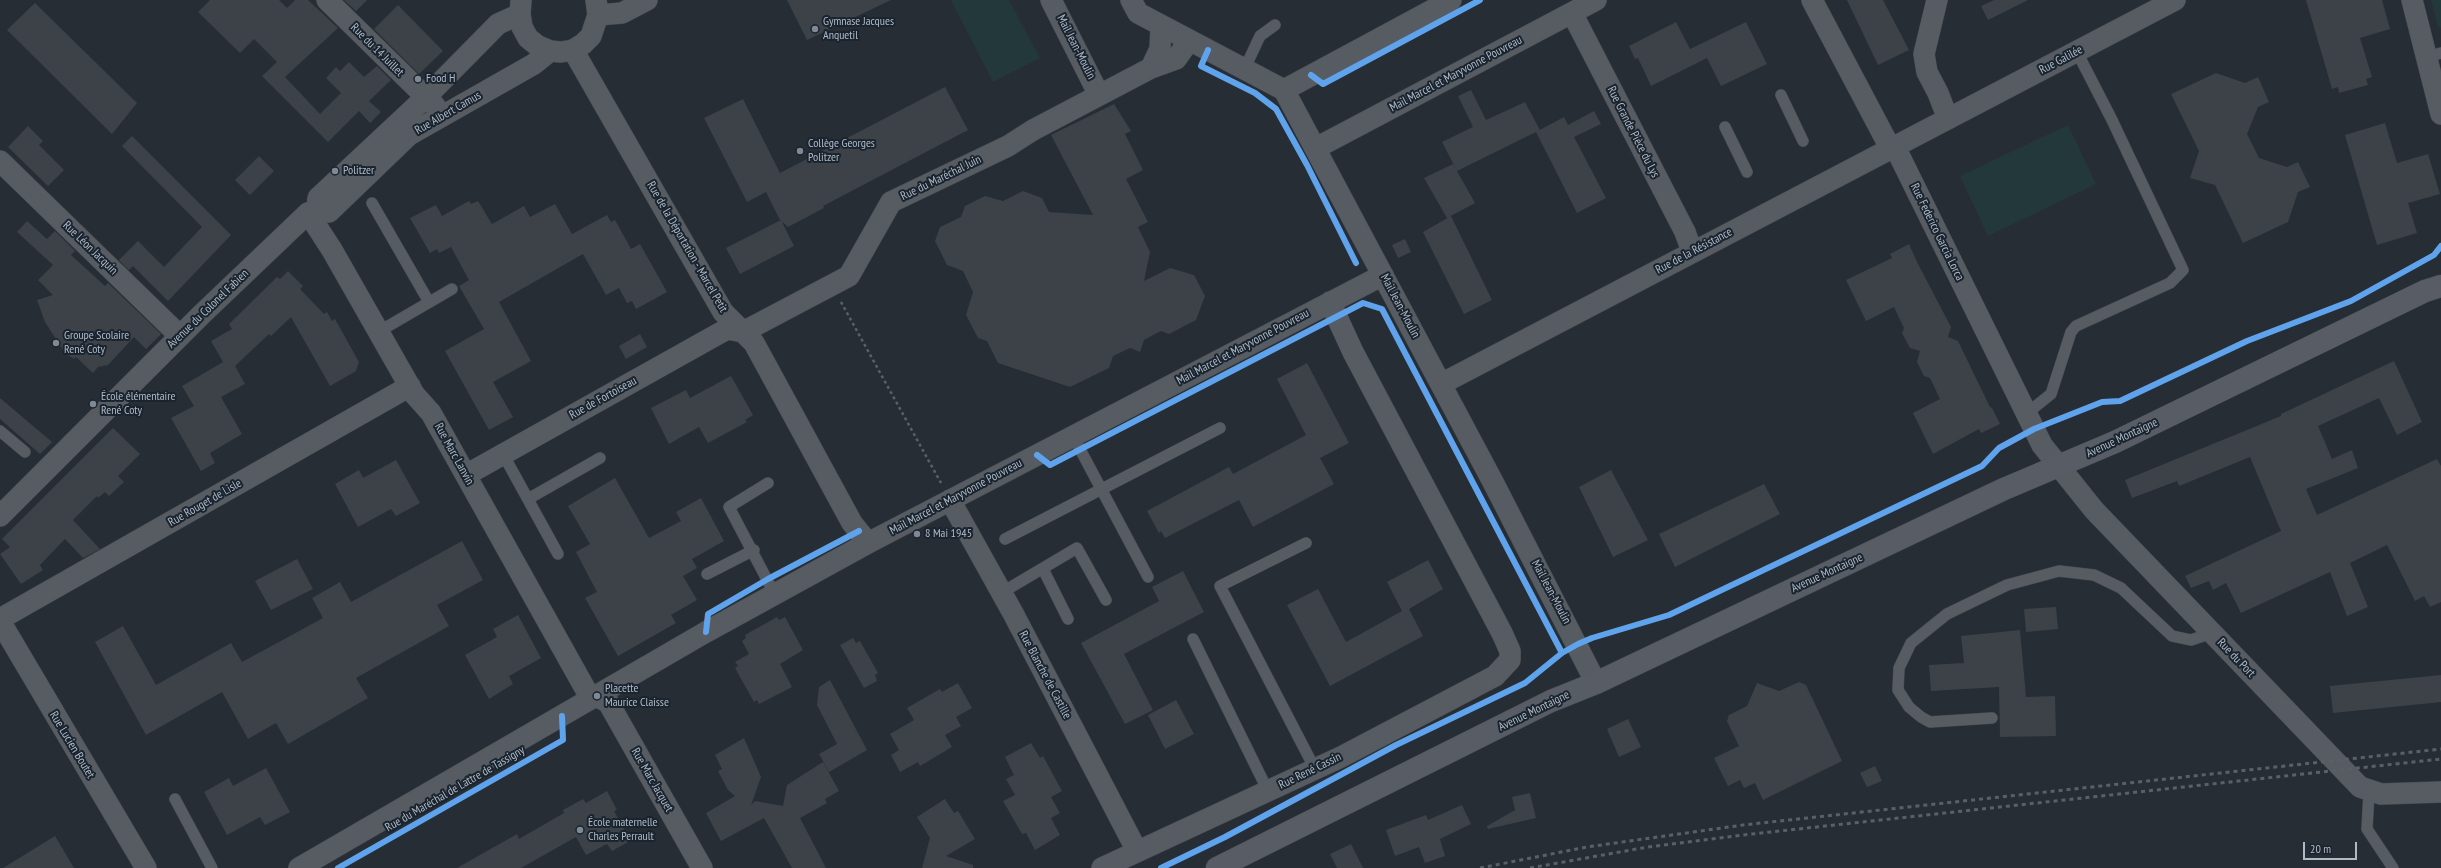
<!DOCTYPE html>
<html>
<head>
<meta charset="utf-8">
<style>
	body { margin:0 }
	#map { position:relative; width:2441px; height:868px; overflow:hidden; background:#272d34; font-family:"PT Sans Narrow",sans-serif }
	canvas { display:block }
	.scale { position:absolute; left:2303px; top:842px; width:54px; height:18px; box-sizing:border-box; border:2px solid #afbac7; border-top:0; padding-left:5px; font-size:12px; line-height:14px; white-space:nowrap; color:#afbac7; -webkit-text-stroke:3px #1a242f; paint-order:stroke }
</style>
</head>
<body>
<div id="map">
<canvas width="2441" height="868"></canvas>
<div class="scale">20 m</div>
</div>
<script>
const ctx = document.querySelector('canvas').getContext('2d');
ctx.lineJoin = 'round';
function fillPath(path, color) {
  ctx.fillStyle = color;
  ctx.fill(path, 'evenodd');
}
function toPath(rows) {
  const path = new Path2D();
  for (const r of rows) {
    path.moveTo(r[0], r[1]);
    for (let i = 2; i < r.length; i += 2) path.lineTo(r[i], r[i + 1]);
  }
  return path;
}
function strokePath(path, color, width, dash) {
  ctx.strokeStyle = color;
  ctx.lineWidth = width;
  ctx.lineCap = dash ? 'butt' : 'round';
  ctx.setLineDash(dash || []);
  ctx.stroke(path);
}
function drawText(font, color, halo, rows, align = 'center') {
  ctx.font = font + ' "PT Sans Narrow",sans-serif';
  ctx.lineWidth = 4;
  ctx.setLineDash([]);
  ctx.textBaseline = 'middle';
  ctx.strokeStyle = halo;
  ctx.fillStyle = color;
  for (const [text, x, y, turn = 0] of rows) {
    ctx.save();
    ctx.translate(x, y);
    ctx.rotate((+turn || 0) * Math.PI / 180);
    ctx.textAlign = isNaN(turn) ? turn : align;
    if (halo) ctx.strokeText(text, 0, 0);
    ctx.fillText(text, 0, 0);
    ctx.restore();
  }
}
const green = toPath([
	[951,0,1009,0,1040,58,993,82],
	[2431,0,2441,0,2441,28,2438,27],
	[2068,125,2096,184,1988,236,1960,176]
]);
const building = toPath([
	[210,0,279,0,287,8,295,0,308,0,338,28,285,77,320,114,341,93,326,78,336,67,340,71,349,62,364,77,377,66,391,80,369,101,381,112,370,123,359,111,328,142,262,76,277,62,254,39,240,53,198,12],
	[344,0,367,0,356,11],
	[787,0,891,0,807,40],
	[1847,0,1883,0,1909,50,1878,65],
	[1994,0,2028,0,1988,20,1981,6],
	[2306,0,2382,0,2390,29,2360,38,2372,77,2366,79,2368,85,2339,93,2338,87,2332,89],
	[35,3,137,103,112,134,7,30],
	[398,5,443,51,419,74,374,29],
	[1676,22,1690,49,1746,22,1767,64,1721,86,1707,58,1651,86,1638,58,1635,59,1629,46],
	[2216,73,2245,83,2258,77,2269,102,2258,107,2247,134,2259,158,2287,167,2298,162,2310,187,2298,192,2288,222,2243,243,2215,185,2190,178,2199,151,2171,94],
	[945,87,968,130,823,206,824,208,788,227,780,220,766,192,747,202,704,118,743,99,780,173],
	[1471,90,1486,120,1525,102,1540,130,1457,171,1442,142,1473,127,1458,96],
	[1114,104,1131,131,1125,134,1143,170,1126,179,1148,222,1138,227,1150,252,1144,281,1170,268,1194,275,1205,296,1196,320,1169,334,1161,331,1144,340,1140,352,1130,348,1113,356,1109,368,1070,387,998,363,987,341,978,338,966,315,973,292,963,271,947,265,935,241,940,227,961,217,965,206,985,196,1003,201,1023,191,1042,198,1049,212,1093,215,1051,135],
	[1594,111,1601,124,1574,137,1606,198,1577,213,1536,132,1564,117,1568,125],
	[2385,123,2397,163,2428,154,2440,194,2408,203,2417,233,2377,245,2345,135],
	[28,126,43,141,39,145,64,170,48,186,8,147],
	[132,136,231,235,168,301,133,266,129,270,119,260,138,241,164,267,202,227,122,146],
	[259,156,274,171,250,195,235,180],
	[1453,164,1475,203,1447,218,1424,178],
	[469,201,471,204,478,201,492,224,524,206,530,217,555,204,572,234,607,215,611,222,615,220,631,249,640,244,667,292,636,309,632,301,627,303,619,288,606,295,583,254,499,302,531,361,493,382,513,417,489,430,445,351,484,329,459,286,469,280,451,247,439,253,437,249,430,253,410,218,436,205,442,216],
	[1451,216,1492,300,1464,314,1423,232],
	[781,220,794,246,740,274,726,248],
	[27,221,47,239,55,231,75,251,71,255,105,286,108,283,161,334,146,349,134,337,108,365,98,367,93,373,76,357,74,359,65,353,45,322,37,300,53,295,38,280,53,265,17,232],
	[1405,239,1411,252,1398,258,1392,245],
	[1909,244,1917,262,1951,327,1948,337,1958,341,1990,407,1992,408,2000,424,1981,433,1979,429,1933,454,1913,413,1940,399,1930,378,1924,376,1917,362,1920,351,1910,348,1902,333,1904,328,1894,307,1866,321,1846,280,1892,258,1890,254],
	[288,271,303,286,300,289,324,314,327,312,332,321,335,319,359,362,356,371,330,386,291,317,271,336,269,334,235,366,245,384,221,397,242,434,210,453,215,463,201,471,171,418,194,406,182,386,223,362,211,341,232,329,229,324,277,277,280,279],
	[640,334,647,347,626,359,619,346],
	[2394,361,2422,422,2397,435,2379,398,2318,426,2332,459,2352,450,2358,468,2306,489,2317,515,2437,459,2441,466,2441,602,2430,607,2424,596,2415,601,2387,545,2350,563,2368,607,2347,616,2330,572,2241,613,2226,583,2213,590,2209,581,2191,588,2185,576,2281,531,2250,457,2179,486,2177,481,2132,498,2125,480,2281,416,2281,414],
	[1307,363,1349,443,1320,458,1334,484,1253,527,1239,500,1165,538,1161,531,1159,533,1147,511,1229,467,1233,474,1306,435,1277,379],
	[731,376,753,415,745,420,747,422,708,443,699,427,669,444,651,408,686,390,690,398],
	[0,398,52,442,40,454,0,419],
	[113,428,140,454,118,476,124,482,109,496,105,492,98,498,97,496,73,520,100,549,83,558,65,539,40,565,43,570,21,584,0,554,10,547,2,539],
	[396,460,420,503,396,516,391,509,358,527,335,484,359,470,363,478],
	[1611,470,1648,540,1613,557,1579,487],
	[615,478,649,538,681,521,676,512,701,498,724,541,692,559,697,568,683,576,697,600,671,615,676,623,618,656,585,598,597,592,576,552,590,544,568,506],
	[1764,484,1780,514,1675,567,1659,534],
	[462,541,483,580,437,605,449,626,356,678,368,698,288,744,276,723,248,739,222,692,146,735,95,642,123,626,156,685,231,643,242,662,323,618,312,598,340,582,351,602],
	[297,559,313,589,271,610,255,581],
	[1428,560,1443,589,1409,609,1423,636,1330,686,1287,605,1318,589,1346,642,1402,611,1387,582],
	[1183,571,1204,612,1124,654,1153,710,1125,724,1081,643,1159,601,1152,587],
	[2056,607,2058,629,2026,632,2024,609],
	[518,615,541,658,509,676,513,684,489,699,465,655,497,637,493,629],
	[777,617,779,620,785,617,803,650,780,664,792,687,759,704,757,700,754,702,735,668,738,666,735,662,749,654,742,641,746,638,745,635],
	[2020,630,2026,697,2055,696,2056,736,2000,737,1999,687,1931,691,1929,665,1964,663,1961,636],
	[853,638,856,643,860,641,878,673,875,675,877,681,864,688,840,645],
	[2441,675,2441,702,2333,713,2330,686],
	[830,680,867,750,829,772,819,754,837,744,817,705,819,687],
	[1799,682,1806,685,1842,761,1763,800,1755,783,1744,788,1740,780,1728,786,1714,758,1739,746,1727,721,1729,715,1747,706,1757,683,1779,691],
	[958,683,972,708,956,717,961,726,945,735,952,747,920,766,918,762,900,772,891,755,899,750,890,734,914,720,907,708,940,689,942,692],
	[1176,700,1194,734,1165,749,1148,715],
	[1628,719,1641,747,1619,757,1607,729],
	[744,738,761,777,751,805,755,801,783,806,787,785,823,762,839,791,825,799,827,803,800,818,826,868,792,868,764,818,721,841,706,813,735,796,728,790,718,771,722,769,715,755],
	[1031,743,1040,758,1043,756,1062,791,1051,797,1060,813,1051,818,1060,835,1035,850,1026,833,1022,834,1003,801,1015,795,1006,779,1014,775,1005,757],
	[1875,766,1882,781,1867,787,1860,773],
	[266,768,290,812,265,825,260,817,227,835,204,792,229,778,233,786],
	[607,791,617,810,614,811,630,841,612,851,607,844,586,855,576,837,521,868,457,868,517,834,519,839,564,813,563,810,583,799,586,803],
	[1530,793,1536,818,1488,829,1487,826,1515,810,1512,797],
	[945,799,954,813,958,811,975,839,946,856,973,865,973,868,922,868,930,838,917,817],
	[1462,805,1471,824,1440,839,1445,856,1425,863,1419,847,1395,856,1386,830,1426,815,1428,820],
	[55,836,74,868,3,868],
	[1351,844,1363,868,1337,868,1330,854]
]);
const path = toPath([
	[841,302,941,483]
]);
const service = toPath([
	[2427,57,2441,53],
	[1245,68,1260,36,1275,25],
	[1781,95,1803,141],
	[1725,127,1747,172],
	[372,203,429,302],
	[378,332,452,289],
	[2026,414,2051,394,2071,332,2076,326,2170,283,2183,270,2112,120,2077,52],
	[0,431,25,452],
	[1073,436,1148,577],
	[503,454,558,554],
	[768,483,729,507,775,595],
	[528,499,600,458],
	[1005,539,1220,428],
	[1306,543,1220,586,1315,769],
	[1043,569,1068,619],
	[707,574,754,550],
	[1001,593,1077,548,1106,600],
	[1193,639,1268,791],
	[1992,718,1930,722,1921,717,1909,707,1898,690,1899,668,1911,643,1947,614,2007,585,2059,571,2094,575,2121,588,2172,636,2191,640,2212,633],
	[2369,792,2367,829,2393,868],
	[175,799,212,868]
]);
const minor = toPath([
	[327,0,435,106],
	[1051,0,1099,95],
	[1131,0,1138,13,1284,90,1493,482,1596,683],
	[1812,0,1886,140,1899,155,2042,445,2094,510,2360,787,2381,794,2441,792],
	[1937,0,1924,54,1927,72,1938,93,1948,119],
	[2412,0,2441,114],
	[521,1,520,14,522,27,528,38,538,46,550,51,561,52,573,50,583,44,591,36,598,15,596,0],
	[1572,13,1685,232,1692,251],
	[598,15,622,13,647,0],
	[573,50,723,312,754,343,852,523,868,543],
	[1151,68,1160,49,1161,26],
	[1284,90,1451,0],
	[1316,148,1596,0],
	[0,161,180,336],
	[317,210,329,212,409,135,534,64,550,51],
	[317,210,318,198,425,98,498,24,520,14],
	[308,213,332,250,414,394,431,413,587,692,608,702,702,868],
	[1441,384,2175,0],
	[466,475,727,329,743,332,849,276,891,202,1008,146,1033,130,1151,68,1176,59,1189,41],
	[950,500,1014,615,1137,851],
	[0,516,201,315,308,213,317,210],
	[0,619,410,386],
	[0,621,146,868],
	[299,868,706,632,868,543,1383,275],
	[1102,868,1341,757,1495,676,1510,660,1510,651,1502,633,1353,352,1330,302]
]);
const primary = toPath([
	[1217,868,1551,701,1596,683,2004,489,2115,442,2425,291,2441,286]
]);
const rail = toPath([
	[1480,868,1587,847,1743,825,2441,749],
	[1530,868,1648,847,1743,835,2441,759]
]);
const cycleway = toPath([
	[1208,50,1201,66,1255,93,1276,109,1307,165,1356,263],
	[1311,75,1323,84,1480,0],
	[1037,455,1050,465,1363,303,1382,309,1562,653],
	[706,632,708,614,768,579,859,531],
	[338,868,563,740,562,716],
	[1161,868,1225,837,1396,745,1525,683,1562,653,1578,644,1592,638,1669,615,1982,466,1999,448,2034,429,2102,402,2120,401,2247,341,2351,301,2434,255,2441,246]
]);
const markers = [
	[815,29,4,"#7f8994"],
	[418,79,4,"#7f8994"],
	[800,151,4,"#7f8994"],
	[335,171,4,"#7f8994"],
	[56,343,4,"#7f8994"],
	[93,404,4,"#7f8994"],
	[917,534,4,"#7f8994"],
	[597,696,4,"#7f8994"],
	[580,830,4,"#7f8994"]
];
const poiNames = [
	["Gymnase Jacques",823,22],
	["Anquetil",823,36],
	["Food H",426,79],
	["Collège Georges",808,144],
	["Politzer",808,158],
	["Politzer",343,171],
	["Groupe Scolaire",64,336],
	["René Coty",64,350],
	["École élémentaire",101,397],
	["René Coty",101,411],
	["8 Mai 1945",925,534],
	["Placette",605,689],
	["Maurice Claisse",605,703],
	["École maternelle",588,823],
	["Charles Perrault",588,837]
];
const streetNames = [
	["Mail Jean-Moulin",1076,47,63],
	["Rue du 14 Juillet",377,50,45],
	["Rue Galilée",2061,60,-28],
	["Mail Marcel et Maryvonne Pouvreau",1456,74,-28],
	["Rue Albert Camus",448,113,-30],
	["Rue Grande Pièce du Lys",1633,132,63],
	["Rue du Maréchal Juin",941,178,-26],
	["Rue Federico Garcia Lorca",1937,232,64],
	["Rue de la Déportation - Marcel Petit",687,247,60],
	["Rue Léon Jacquin",90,248,44],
	["Rue de la Résistance",1694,251,-28],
	["Mail Jean-Moulin",1400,306,62],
	["Avenue du Colonel Fabien",208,309,-44],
	["Mail Marcel et Maryvonne Pouvreau",1243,347,-28],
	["Rue de Fortoiseau",603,398,-29],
	["Avenue Montaigne",2122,438,-25],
	["Rue Marc Lanvin",454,454,61],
	["Mail Marcel et Maryvonne Pouvreau",956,497,-28],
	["Rue Rouget de Lisle",205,503,-30],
	["Avenue Montaigne",1827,573,-25],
	["Mail Jean-Moulin",1551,592,62],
	["Rue du Port",2236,658,46],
	["Rue Blanche de Castille",1045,675,62],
	["Avenue Montaigne",1534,711,-26],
	["Rue Lucien Boutet",72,745,59],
	["Rue René Cassin",1310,771,-26],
	["Rue Marc Jacquet",652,780,60],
	["Rue du Maréchal de Lattre de Tassigny",455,789,-30]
];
fillPath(green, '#23383a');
fillPath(building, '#3c4248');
strokePath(service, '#44494f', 12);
strokePath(minor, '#44494f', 22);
strokePath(primary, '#444a51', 23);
strokePath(path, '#596066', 2.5, [3, 3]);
strokePath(service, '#565c62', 11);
strokePath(minor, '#565c62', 21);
strokePath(primary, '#585d65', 22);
strokePath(rail, '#5a6066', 3, [4, 4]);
strokePath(cycleway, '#60a3ed', 6);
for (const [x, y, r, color] of markers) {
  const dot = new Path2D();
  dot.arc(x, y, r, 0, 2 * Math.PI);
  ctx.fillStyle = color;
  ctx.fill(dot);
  strokePath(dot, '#1a242f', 1.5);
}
drawText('12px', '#afbac7', '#1a242f', poiNames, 'left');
drawText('12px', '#afbac7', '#1a242f', streetNames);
</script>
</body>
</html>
